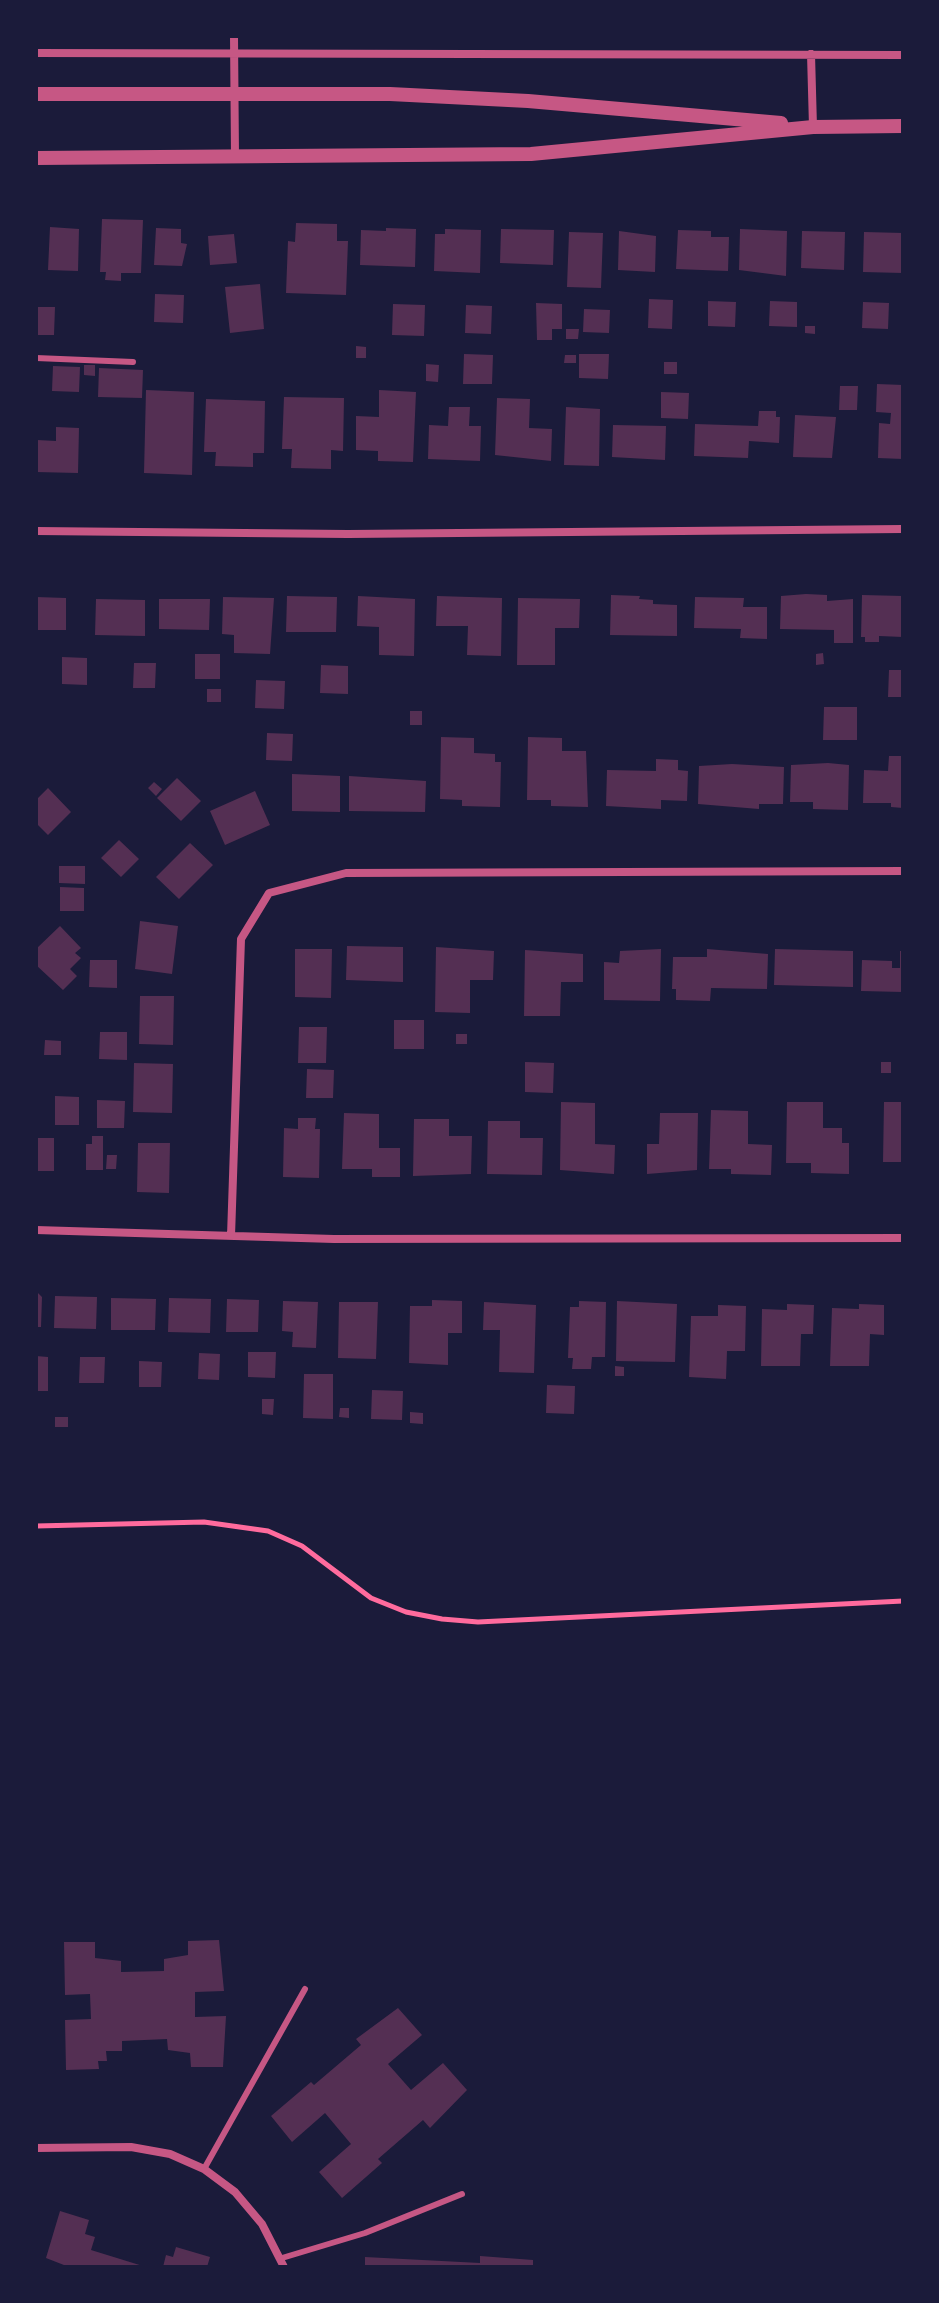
<!DOCTYPE html>
<html>
<head>
<meta charset="utf-8">
<style>
	body { margin:0 }
	#map { position:relative; width:939px; height:2303px; overflow:hidden; background:#1b1b3a; font-family:Raleway,sans-serif }
	canvas { display:block }
	.frame { position:absolute; inset:0; border:38px solid #1b1b3a; pointer-events:none }
</style>
</head>
<body>
<div id="map">
<canvas width="939" height="2303"></canvas>
<div class="frame"></div>
</div>
<script>
const ctx = document.querySelector('canvas').getContext('2d');
ctx.lineJoin = 'round';
function fillPath(path, color) {
  ctx.fillStyle = color;
  ctx.fill(path, 'evenodd');
}
function toPath(rows) {
  const path = new Path2D();
  for (const r of rows) {
    path.moveTo(r[0], r[1]);
    for (let i = 2; i < r.length; i += 2) path.lineTo(r[i], r[i + 1]);
  }
  return path;
}
function strokePath(path, color, width, dash) {
  ctx.strokeStyle = color;
  ctx.lineWidth = width;
  ctx.lineCap = dash ? 'butt' : 'round';
  ctx.setLineDash(dash || []);
  ctx.stroke(path);
}
const building = toPath([
	[102,219,143,220,141,273,121,273,121,281,105,280,106,272,100,272],
	[296,223,337,224,337,241,348,241,346,295,286,293,288,241,295,242],
	[50,227,79,229,78,271,48,270],
	[156,228,181,229,181,243,187,244,182,266,154,265],
	[386,228,416,229,415,267,360,265,361,230,386,231],
	[445,229,481,230,480,273,434,271,435,234,445,234],
	[501,229,554,230,553,265,500,263],
	[740,229,787,231,786,276,739,270],
	[678,230,711,231,711,237,729,237,728,271,676,269],
	[619,231,656,236,655,272,618,270],
	[802,231,845,232,844,270,801,268],
	[569,232,603,233,601,288,567,287],
	[864,232,903,233,903,273,863,272],
	[234,234,237,263,210,265,208,236],
	[260,284,264,329,230,333,225,287],
	[155,294,184,295,183,323,154,322],
	[649,299,673,300,672,329,648,328],
	[708,301,736,302,735,327,708,326],
	[770,301,797,302,797,327,769,326],
	[863,302,889,303,888,329,862,328],
	[536,303,562,304,562,329,552,329,552,340,537,340],
	[393,304,425,305,424,336,392,335],
	[466,305,492,306,491,334,465,333],
	[36,307,55,307,54,335,36,335],
	[584,309,610,310,609,333,583,332],
	[805,326,815,326,815,334,805,333],
	[566,329,579,329,578,339,566,339],
	[356,346,366,347,366,358,356,358],
	[464,354,493,355,492,384,463,384],
	[579,354,609,354,608,379,579,378],
	[565,355,576,355,576,363,564,363],
	[664,362,677,362,677,374,664,374],
	[426,364,439,365,438,382,426,381],
	[84,365,95,365,95,376,84,375],
	[53,366,80,367,79,392,52,391],
	[99,368,143,370,142,398,98,397],
	[877,384,903,385,903,459,878,458,879,423,890,424,891,413,876,412],
	[840,386,858,386,857,410,839,410],
	[146,390,194,392,192,475,144,473],
	[379,390,416,392,413,462,378,461,378,451,356,450,356,416,379,417],
	[661,392,689,393,688,419,661,418],
	[284,397,344,398,343,451,331,450,331,469,291,468,292,449,282,449],
	[497,398,530,399,529,428,552,429,551,461,495,455],
	[206,399,265,401,264,453,253,453,253,467,215,466,216,452,204,452],
	[449,407,470,407,469,426,481,426,480,461,428,459,429,425,448,426],
	[566,407,600,409,599,466,564,465],
	[759,411,776,411,776,417,780,417,779,443,749,441,748,458,694,456,695,424,758,426],
	[795,415,836,417,832,458,793,457],
	[613,425,666,426,665,460,612,457],
	[56,427,79,428,78,473,36,472,37,440,56,441],
	[806,594,827,595,827,601,853,599,853,643,834,643,834,630,780,629,781,596],
	[611,595,640,596,639,599,653,600,653,604,677,605,677,636,610,635],
	[862,595,903,596,903,637,879,636,879,642,865,642,865,637,861,637],
	[287,596,337,597,336,632,286,632],
	[358,596,415,599,414,656,379,655,379,627,357,626],
	[437,596,502,598,501,656,467,655,468,626,436,626],
	[36,597,66,598,66,630,36,630],
	[223,597,274,598,270,654,234,653,234,635,222,634],
	[695,597,744,598,743,607,767,607,767,639,740,638,741,629,694,628],
	[518,598,580,599,579,628,555,628,555,665,517,665],
	[96,599,145,600,145,636,95,635],
	[159,599,210,599,209,630,159,629],
	[823,653,824,664,816,665,816,654],
	[195,654,220,654,220,679,195,679],
	[62,657,87,658,87,685,62,684],
	[134,663,156,663,155,688,133,688],
	[321,665,348,666,348,694,320,693],
	[889,670,903,670,903,697,888,697],
	[256,680,285,681,284,709,255,708],
	[207,689,221,689,221,702,207,702],
	[824,707,857,707,857,740,823,740],
	[410,711,422,711,422,725,410,725],
	[267,733,293,734,292,761,266,760],
	[441,737,474,738,474,753,495,754,495,762,501,762,500,807,462,806,462,800,440,799],
	[528,737,562,738,562,751,586,751,588,807,551,806,551,800,527,800],
	[889,756,903,756,903,808,891,807,891,803,863,803,864,770,888,771],
	[656,759,678,760,678,770,688,771,687,801,661,800,661,809,606,806,607,770,656,771],
	[828,763,849,765,848,810,813,809,813,802,790,802,791,765],
	[732,764,784,767,783,804,759,804,759,809,698,804,699,766],
	[292,774,340,776,340,812,292,811],
	[349,776,426,781,425,812,349,811],
	[177,778,201,801,181,821,157,798],
	[154,782,162,789,156,796,148,788],
	[48,788,71,812,48,835,36,823,36,800],
	[255,791,270,825,225,845,210,811],
	[119,840,139,859,121,877,101,858],
	[190,843,213,865,179,899,156,877],
	[59,866,85,866,85,884,59,883],
	[60,887,84,888,84,911,60,911],
	[140,921,178,926,172,974,135,969],
	[60,926,81,948,75,953,81,958,70,969,77,976,63,990,36,965,36,949],
	[347,946,403,947,403,982,346,980],
	[436,947,494,951,493,980,470,980,470,1013,435,1012],
	[295,949,332,949,331,998,295,997],
	[661,949,660,1001,604,1000,604,962,619,963,620,951],
	[707,949,768,954,767,989,711,988,710,1001,676,1000,676,989,672,989,673,957,707,957],
	[775,949,853,951,853,987,774,985],
	[525,950,583,954,583,982,561,982,560,1016,524,1016],
	[900,951,903,951,903,992,861,991,862,960,892,961,892,968,900,968],
	[90,960,117,960,117,988,89,987],
	[140,996,174,996,173,1045,139,1044],
	[394,1020,424,1020,424,1049,394,1049],
	[299,1027,327,1027,326,1063,298,1063],
	[100,1032,127,1032,127,1060,99,1059],
	[456,1034,467,1034,467,1044,456,1044],
	[45,1040,61,1041,61,1055,44,1055],
	[525,1062,554,1063,553,1093,525,1092],
	[881,1062,891,1062,891,1073,881,1073],
	[134,1063,173,1064,172,1113,133,1112],
	[307,1069,334,1070,333,1098,306,1098],
	[55,1096,79,1097,79,1125,55,1125],
	[97,1100,125,1101,124,1128,97,1128],
	[561,1102,595,1103,595,1144,615,1145,614,1174,560,1170],
	[787,1102,823,1102,823,1128,842,1128,842,1143,849,1143,849,1174,811,1173,811,1163,786,1163],
	[884,1102,903,1102,903,1162,883,1162],
	[711,1110,748,1111,748,1144,772,1145,771,1175,731,1174,731,1169,709,1169],
	[344,1113,379,1114,379,1148,400,1148,400,1177,372,1177,372,1169,342,1169],
	[660,1113,698,1113,697,1170,647,1174,647,1144,659,1144],
	[298,1118,316,1118,315,1129,320,1129,319,1178,283,1177,284,1128,298,1129],
	[414,1119,449,1119,449,1136,472,1136,471,1174,413,1176],
	[488,1121,520,1121,520,1138,543,1138,542,1175,487,1174],
	[92,1136,103,1136,103,1170,86,1170,86,1144,92,1144],
	[36,1138,54,1138,54,1171,36,1171],
	[138,1143,170,1143,169,1193,137,1192],
	[107,1155,117,1155,116,1169,106,1169],
	[36,1291,42,1297,41,1327,36,1327],
	[55,1296,97,1297,96,1329,54,1328],
	[111,1298,156,1299,155,1330,111,1330],
	[169,1298,211,1299,210,1333,168,1332],
	[227,1299,259,1300,258,1332,226,1332],
	[432,1300,462,1301,462,1333,448,1333,448,1365,409,1363,410,1306,432,1306],
	[283,1301,318,1302,316,1348,292,1347,293,1332,282,1331],
	[579,1301,606,1302,605,1357,592,1357,591,1369,572,1369,573,1358,568,1358,570,1307,579,1307],
	[617,1301,677,1304,675,1362,616,1361],
	[339,1302,378,1302,376,1359,338,1358],
	[484,1302,536,1305,534,1373,499,1372,500,1330,483,1330],
	[787,1304,814,1305,813,1334,801,1334,800,1366,761,1366,762,1309,787,1310],
	[859,1304,884,1305,884,1335,870,1334,869,1366,830,1366,832,1308,859,1309],
	[718,1305,746,1306,745,1351,727,1351,726,1379,689,1377,691,1316,718,1316],
	[248,1352,276,1352,275,1378,248,1377],
	[199,1353,220,1354,219,1380,198,1379],
	[36,1356,48,1357,48,1391,36,1391],
	[80,1357,105,1357,104,1383,79,1383],
	[139,1361,162,1362,161,1387,139,1387],
	[615,1366,624,1367,624,1376,615,1376],
	[304,1374,333,1374,333,1419,303,1418],
	[547,1385,575,1386,574,1414,546,1413],
	[372,1390,403,1391,402,1420,371,1419],
	[262,1399,274,1399,273,1415,262,1414],
	[340,1408,349,1408,349,1418,339,1417],
	[410,1412,423,1413,423,1424,410,1423],
	[55,1417,68,1417,68,1427,55,1427],
	[219,1940,224,1991,195,1992,195,2017,226,2016,223,2067,191,2067,190,2053,168,2050,167,2039,122,2041,122,2051,106,2051,107,2061,98,2061,99,2069,66,2070,65,2020,91,2019,90,1994,65,1995,64,1942,95,1942,95,1958,121,1961,121,1972,164,1971,164,1959,188,1955,188,1941],
	[398,2008,422,2035,388,2064,411,2090,443,2063,467,2090,430,2128,423,2120,378,2159,382,2163,342,2198,319,2172,351,2144,325,2113,292,2142,271,2116,311,2082,314,2085,361,2045,356,2039],
	[60,2211,89,2220,85,2234,95,2237,91,2250,146,2267,69,2267,46,2258],
	[176,2247,210,2257,207,2267,163,2267,166,2255,173,2257],
	[480,2256,533,2260,533,2267,365,2267,365,2257,480,2263]
]);
const path = toPath([
	[36,1526,204,1522,268,1531,302,1546,371,1598,406,1612,442,1619,478,1622,903,1601]
]);
const service = toPath([
	[36,358,133,362],
	[204,2169,305,1989],
	[282,2258,365,2233,462,2194]
]);
const minor = toPath([
	[234,36,235,157],
	[36,53,903,55],
	[811,54,813,127],
	[36,531,348,534,903,529],
	[36,1230,334,1239,903,1238],
	[231,1236,241,939,269,893,346,873,903,871],
	[36,2148,131,2147,170,2154,204,2169,235,2192,262,2224,284,2267]
]);
const tertiary = toPath([
	[36,94,390,94,528,101,781,123],
	[36,158,531,154,813,127,903,126]
]);
fillPath(building, '#542f53');
strokePath(path, '#ff6b9d', 5);
strokePath(service, '#c65784', 6);
strokePath(minor, '#c65784', 8);
strokePath(tertiary, '#c65784', 14);
</script>
</body>
</html>
